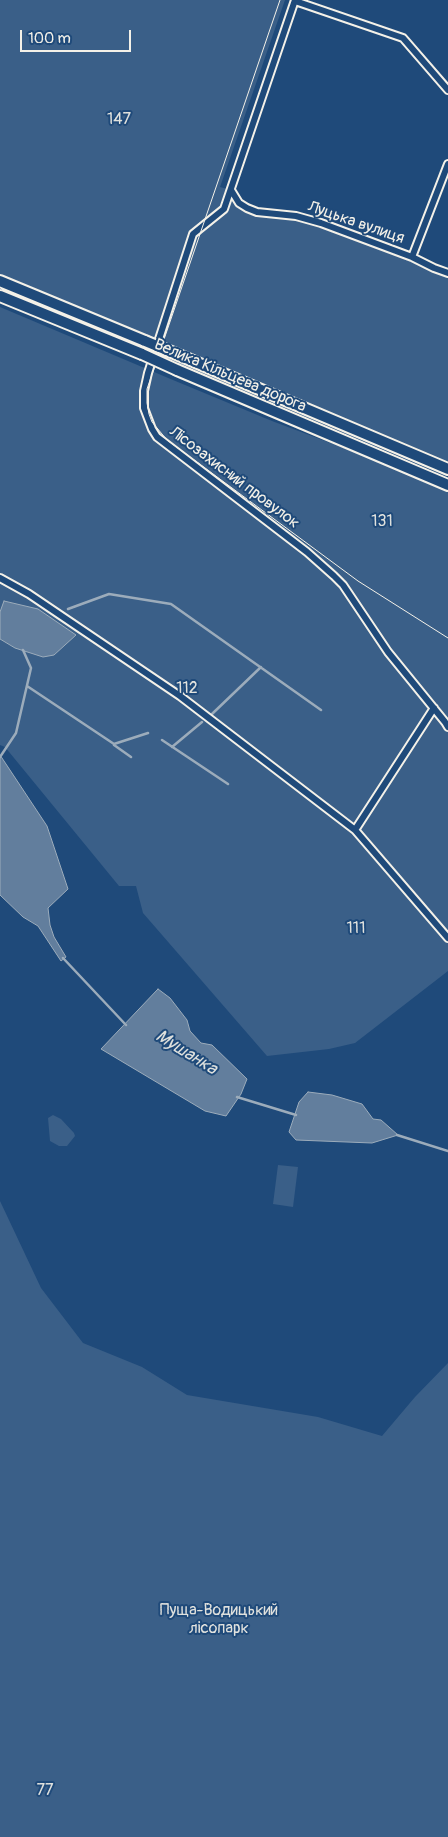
<!DOCTYPE html>
<html>
<head>
<meta charset="utf-8">
<style>
	body { margin:0 }
	#map { position:relative; width:448px; height:1837px; overflow:hidden; background:#1f4a7a; font-family:Pangolin,sans-serif }
	canvas { display:block }
	.scale { position:absolute; left:20px; top:30px; width:111px; height:22px; box-sizing:border-box; border:2px solid #f4f1e8; border-top:0; padding-left:6px; font-size:15px; line-height:18px; white-space:nowrap; color:#f4f1e8; -webkit-text-stroke:4px #1f4a7a; paint-order:stroke }
</style>
</head>
<body>
<div id="map">
<canvas width="448" height="1837"></canvas>
<div class="scale">100 m</div>
</div>
<script>
const ctx = document.querySelector('canvas').getContext('2d');
ctx.lineJoin = 'round';
function fillPath(path, color) {
  ctx.fillStyle = color;
  ctx.fill(path, 'evenodd');
}
function toPath(rows) {
  const path = new Path2D();
  for (const r of rows) {
    path.moveTo(r[0], r[1]);
    for (let i = 2; i < r.length; i += 2) path.lineTo(r[i], r[i + 1]);
  }
  return path;
}
function strokePath(path, color, width, dash) {
  ctx.strokeStyle = color;
  ctx.lineWidth = width;
  ctx.lineCap = dash ? 'butt' : 'round';
  ctx.setLineDash(dash || []);
  ctx.stroke(path);
}
function drawText(font, color, halo, rows, align = 'center') {
  ctx.font = font + ' Pangolin,sans-serif';
  ctx.lineWidth = 4;
  ctx.setLineDash([]);
  ctx.textBaseline = 'middle';
  ctx.strokeStyle = halo;
  ctx.fillStyle = color;
  for (const [text, x, y, turn = 0] of rows) {
    ctx.save();
    ctx.translate(x, y);
    ctx.rotate((+turn || 0) * Math.PI / 180);
    ctx.textAlign = isNaN(turn) ? turn : align;
    if (halo) ctx.strokeText(text, 0, 0);
    ctx.fillText(text, 0, 0);
    ctx.restore();
  }
}
const green = toPath([
	[0,0,285,0,220,187,231,190,247,208,296,216,448,273,448,469,0,281],
	[0,307,173,380,272,421,373,459,448,491,448,971,355,1043,329,1049,267,1056,143,913,136,886,119,886,5,747,0,745],
	[53,1115,61,1119,74,1133,75,1136,67,1146,59,1146,50,1141,48,1118],
	[278,1165,298,1167,293,1207,273,1204],
	[0,1201,41,1288,83,1343,142,1367,187,1395,318,1417,382,1436,415,1397,448,1363,448,1837,0,1837]
]);
const water = toPath([
	[4,601,38,609,76,635,54,655,43,657,15,648,0,639,0,612,4,601],
	[0,755,47,826,68,889,48,908,50,925,54,937,66,957,61,961,38,926,23,917,0,895,0,755],
	[158,989,170,998,187,1020,190,1031,201,1043,212,1045,247,1079,241,1094,226,1116,205,1111,101,1049,158,989],
	[308,1092,332,1095,362,1104,373,1119,381,1120,398,1135,372,1143,296,1140,289,1132,299,1102,308,1092]
]);
const stream = toPath([
	[68,609,109,594,171,604,321,710],
	[27,686,114,744,148,733],
	[212,714,261,667],
	[162,740,228,784],
	[114,745,131,757],
	[172,747,202,722],
	[0,757,16,733,31,668,23,650],
	[63,958,126,1025],
	[237,1097,296,1115],
	[397,1135,448,1151]
]);
const street = toPath([
	[295,0,224,209,193,234,148,373,144,391,144,408,152,429,157,437,307,552,334,576,343,585,388,652,445,722,448,727],
	[295,1,403,38,448,90],
	[231,190,239,203,247,208,257,212,296,216,321,223,412,257,434,268,448,273],
	[412,257,448,164],
	[0,578,29,594,180,696,355,830,448,938],
	[355,830,434,708]
]);
const primary = toPath([
	[0,281,145,341],
	[0,296,142,354],
	[181,356,448,469],
	[177,370,448,485]
]);
const tram = toPath([
	[280,0,147,389,147,403,149,414,152,422,167,440,358,581,448,638]
]);
const primaryBridge = toPath([
	[145,341,181,356],
	[142,354,177,370]
]);
const parkNames = [
	["147",119,120],
	["131",382,522],
	["112",187,689],
	["111",356,929],
	["Пуща-Водицький",219,1611],
	["лісопарк",219,1629],
	["77",45,1791]
];
const streetNames = [
	["Луцька вулиця",356,223,19],
	["Велика Кільцева дорога",230,376,23],
	["Лісозахисний провулок",234,478,37]
];
const waterNames = [
	["Мушанка",186,1053,32]
];
fillPath(green, '#3a5f88');
fillPath(water, '#627e9d');
strokePath(water, '#9cacbb', 1);
strokePath(stream, '#9cacbb', 2.5);
strokePath(street, '#f4f1e8', 10);
strokePath(primary, '#f4f1e8', 14);
strokePath(street, '#1f4a7a', 6);
strokePath(primary, '#1f4a7a', 10);
strokePath(tram, '#f4f1e8', 1);
strokePath(primaryBridge, '#f4f1e8', 14, []);
strokePath(primaryBridge, '#1f4a7a', 10);
drawText('16px', '#e1e2de', '#1f4a7a', parkNames);
drawText('16px', '#f4f1e8', '#1f4a7a', streetNames);
drawText('italic 18px', '#dee0dd', '#1f4a7a', waterNames);
</script>
</body>
</html>
